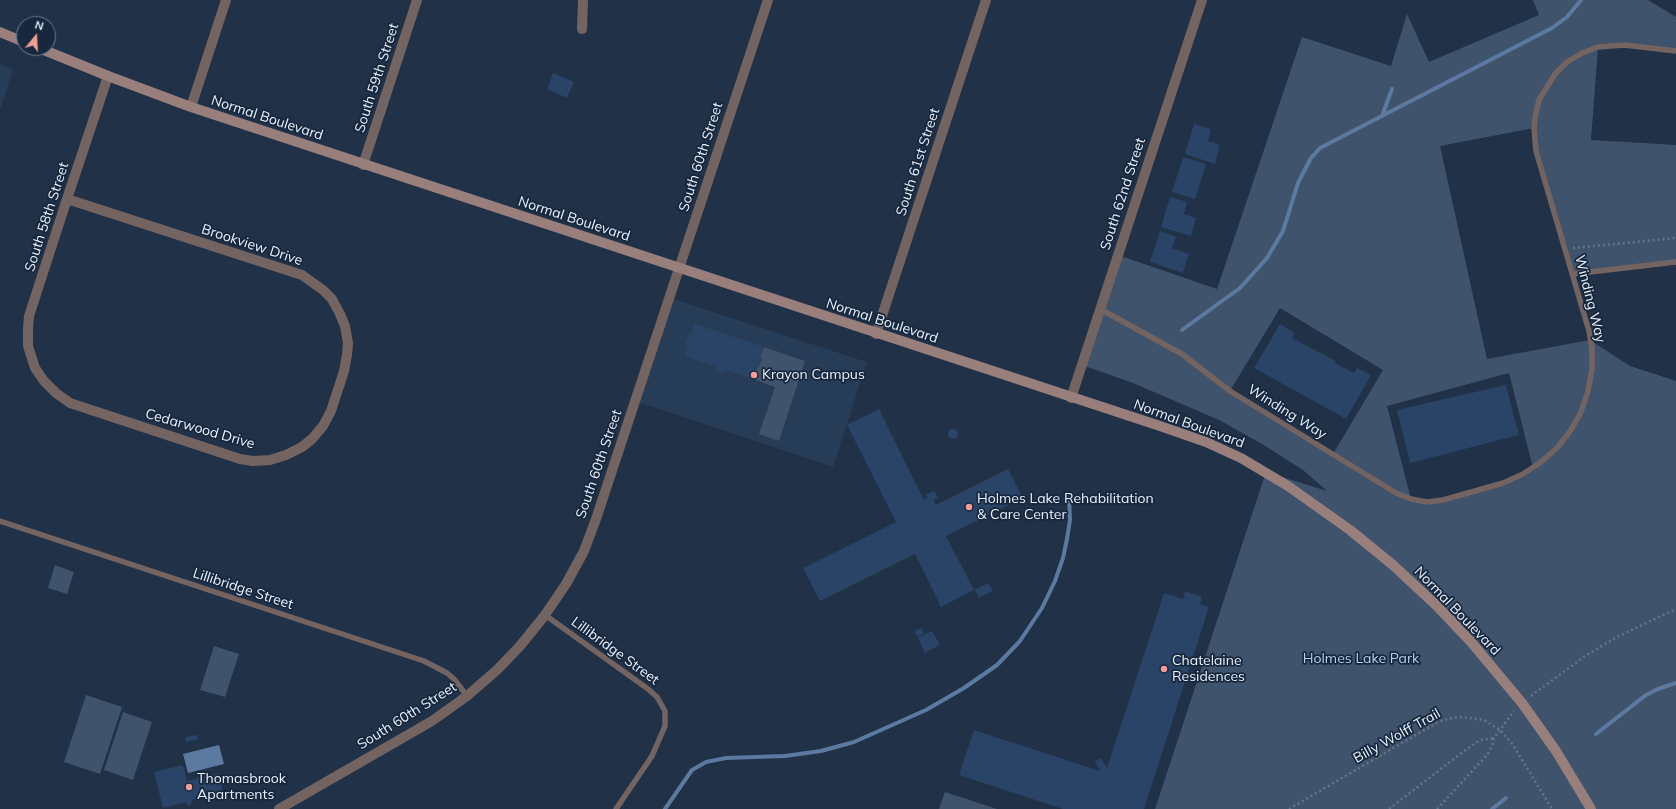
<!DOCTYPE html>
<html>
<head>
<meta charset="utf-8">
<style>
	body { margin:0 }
	#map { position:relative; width:1676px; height:809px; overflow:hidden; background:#203148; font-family:Mulish,sans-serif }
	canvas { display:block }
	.north { position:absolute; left:16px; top:16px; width:40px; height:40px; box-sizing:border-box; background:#17273d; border:1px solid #6b788a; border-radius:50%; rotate:18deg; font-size:11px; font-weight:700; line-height:16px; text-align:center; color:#e9f1fd }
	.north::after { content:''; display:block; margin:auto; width:14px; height:18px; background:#f59c93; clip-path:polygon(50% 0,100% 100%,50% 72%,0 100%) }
</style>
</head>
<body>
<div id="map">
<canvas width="1676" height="809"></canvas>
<div class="north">N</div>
</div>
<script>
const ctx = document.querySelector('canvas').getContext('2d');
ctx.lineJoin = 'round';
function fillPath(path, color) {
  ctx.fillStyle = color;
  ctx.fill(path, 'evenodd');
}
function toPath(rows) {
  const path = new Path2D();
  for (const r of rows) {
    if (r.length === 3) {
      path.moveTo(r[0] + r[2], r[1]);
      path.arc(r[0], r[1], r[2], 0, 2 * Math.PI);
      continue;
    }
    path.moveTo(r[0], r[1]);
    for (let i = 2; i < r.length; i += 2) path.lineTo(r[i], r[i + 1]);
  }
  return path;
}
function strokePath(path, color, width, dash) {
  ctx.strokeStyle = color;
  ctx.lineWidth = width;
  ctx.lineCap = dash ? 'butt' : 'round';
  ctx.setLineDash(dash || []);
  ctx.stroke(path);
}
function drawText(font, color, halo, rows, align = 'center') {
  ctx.font = font + ' Mulish,sans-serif';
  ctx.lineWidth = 3.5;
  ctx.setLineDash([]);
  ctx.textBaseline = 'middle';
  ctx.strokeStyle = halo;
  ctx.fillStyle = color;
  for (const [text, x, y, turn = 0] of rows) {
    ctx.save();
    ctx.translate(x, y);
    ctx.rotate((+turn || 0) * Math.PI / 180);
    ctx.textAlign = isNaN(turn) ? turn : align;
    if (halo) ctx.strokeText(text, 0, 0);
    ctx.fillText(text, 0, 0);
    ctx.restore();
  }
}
const built = toPath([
	[0,64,13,70,0,110],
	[670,298,867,362,833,467,635,401]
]);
const green = toPath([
	[1533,0,1648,0,1676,17,1676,51,1624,45,1598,47,1591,140,1676,145,1676,262,1573,274,1536,151,1534,128,1440,146,1487,359,1590,340,1630,366,1676,381,1676,809,1155,809,1266,472,1327,491,1303,470,1262,444,1219,420,1133,383,1082,365,1118,255,1217,289,1302,37,1391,66,1407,14,1429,62,1539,15],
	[1280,308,1383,370,1333,454,1230,391],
	[1509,373,1533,468,1503,483,1427,502,1411,499,1387,406],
	[764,347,805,361,779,441,759,434,775,387,753,379,762,359,760,357],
	[55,565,74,572,67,594,48,588],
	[214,646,239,654,225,697,200,690],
	[86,695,122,707,100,774,64,762],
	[123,712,152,722,133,780,104,770],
	[945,792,997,809,939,809]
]);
const water = toPath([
	[219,745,224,764,188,773,183,754]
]);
const stream = toPath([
	[1382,116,1392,89],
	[1182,330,1240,288,1267,258,1283,231,1298,183,1311,158,1320,148,1552,28,1567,17,1581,0],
	[1596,734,1646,695,1658,689,1676,683],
	[665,809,692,770,706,762,726,758,785,756,821,751,854,742,926,710,964,688,997,665,1020,641,1042,608,1055,581,1063,558,1067,539,1070,520,1069,498],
	[1492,809,1506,798]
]);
const building = toPath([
	[553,73,574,82,567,98,547,89],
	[1194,124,1211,129,1208,141,1220,145,1215,164,1185,154],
	[1183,157,1206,164,1195,199,1172,192],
	[1170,197,1187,202,1184,214,1196,218,1191,236,1161,227],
	[1160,231,1176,237,1172,248,1189,254,1183,273,1150,262],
	[695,324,764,347,760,357,762,358,753,379,724,370,723,373,714,370,715,366,684,356,688,347,685,346,689,333,691,334],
	[1280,324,1295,333,1292,338,1336,361,1335,363,1354,373,1357,368,1371,375,1346,419,1254,368],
	[1506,385,1519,435,1410,463,1397,410],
	[879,409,924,500,928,498,926,495,934,491,938,498,934,500,936,505,1008,469,1023,498,946,536,974,590,941,607,915,554,820,601,803,568,896,522,847,425],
	[953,434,5],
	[988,583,993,591,979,598,975,590],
	[1185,591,1202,597,1200,604,1209,607,1144,809,1063,809,959,775,974,730,1100,771,1095,761,1101,758,1107,768,1164,593,1183,599],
	[922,628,924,634,918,637,914,631],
	[932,631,940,645,925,653,918,638],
	[197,735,198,739,186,742,185,737],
	[183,765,187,781,218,773,223,792,192,800,191,805,188,805,186,802,163,808,154,772]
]);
const path = toPath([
	[1573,248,1676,238],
	[1531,696,1585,656,1617,637,1676,609],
	[1289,809,1438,722,1452,718,1462,717,1484,720,1500,730,1513,745,1552,809],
	[1389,809,1463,752,1480,740,1494,738],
	[1437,809,1487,755,1492,746,1494,738,1514,711]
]);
const service = toPath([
	[1573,274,1676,262],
	[1100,309,1182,354,1230,391,1396,493,1411,499,1427,502,1443,500,1503,483,1523,474,1541,462,1557,448,1571,430,1581,412,1588,391,1592,369,1592,348,1589,331,1536,151,1534,128,1535,117,1539,100,1555,74,1567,62,1582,53,1598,47,1624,45,1676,51],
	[0,521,424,661,447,673,454,679,467,696],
	[545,615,648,689,657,697,665,711,665,726,652,756,616,809]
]);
const minor = toPath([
	[582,29,583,0],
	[191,107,226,0],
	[363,165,417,0],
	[67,199,302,275,323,290,332,299,340,314,345,326,348,343,347,355,344,371,331,411,323,426,312,439,302,447,286,455,270,460,253,461,240,459,70,403,56,393,44,381,35,368,28,346,28,329,29,316,67,199,108,76],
	[876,334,986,0],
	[1071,398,1202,0],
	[279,809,432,721,467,696,498,669,520,646,545,615,566,584,584,551,596,519,768,0]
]);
const secondary = toPath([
	[0,32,24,42],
	[39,48,108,76,191,107,1160,426,1206,442,1241,458,1288,486,1350,530,1393,565,1437,606,1472,643,1522,703,1556,751,1591,809]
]);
const markers = [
	[754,375,4,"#f59c93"],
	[969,507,4,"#f59c93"],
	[1164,669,4,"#f59c93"],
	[189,787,4,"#f59c93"]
];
const streetNames = [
	["South 59th Street",377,78,-72],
	["Normal Boulevard",267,118,18],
	["South 60th Street",701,157,-72],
	["South 61st Street",918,162,-72],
	["South 62nd Street",1123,194,-72],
	["South 58th Street",47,217,-72],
	["Normal Boulevard",574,219,18],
	["Brookview Drive",252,245,18],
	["Winding Way",1590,299,76],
	["Normal Boulevard",882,321,18],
	["Winding Way",1287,412,32],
	["Normal Boulevard",1189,424,20],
	["Cedarwood Drive",200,429,16],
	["South 60th Street",599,464,-71],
	["Lillibridge Street",243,589,18],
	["Normal Boulevard",1457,611,46],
	["Lillibridge Street",615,651,36],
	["South 60th Street",407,716,-32],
	["Billy Wolff Trail",1397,736,-29]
];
const poiNames = [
	["Krayon Campus",762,375],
	["Holmes Lake Rehabilitation",977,499],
	["& Care Center",977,515],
	["Chatelaine",1172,661],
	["Residences",1172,677],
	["Thomasbrook",197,779],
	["Apartments",197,795]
];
const parkNames = [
	["Holmes Lake Park",1361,659]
];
fillPath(built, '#273c57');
fillPath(green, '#40536d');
fillPath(water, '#5c799f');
strokePath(stream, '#5c799f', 4);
fillPath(building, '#294467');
strokePath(path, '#667487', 2.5, [2, 3]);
strokePath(service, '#736361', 5.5);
strokePath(minor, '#736361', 10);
strokePath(secondary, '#987f7c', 10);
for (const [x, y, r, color] of markers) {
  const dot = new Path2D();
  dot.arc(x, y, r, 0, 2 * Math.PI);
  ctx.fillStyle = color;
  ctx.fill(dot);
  strokePath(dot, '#17273d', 1.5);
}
drawText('14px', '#e9f1fd', '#17273d', streetNames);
drawText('14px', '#e9f1fd', '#17273d', poiNames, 'left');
drawText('14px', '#b5cff4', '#17273d', parkNames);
</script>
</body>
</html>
